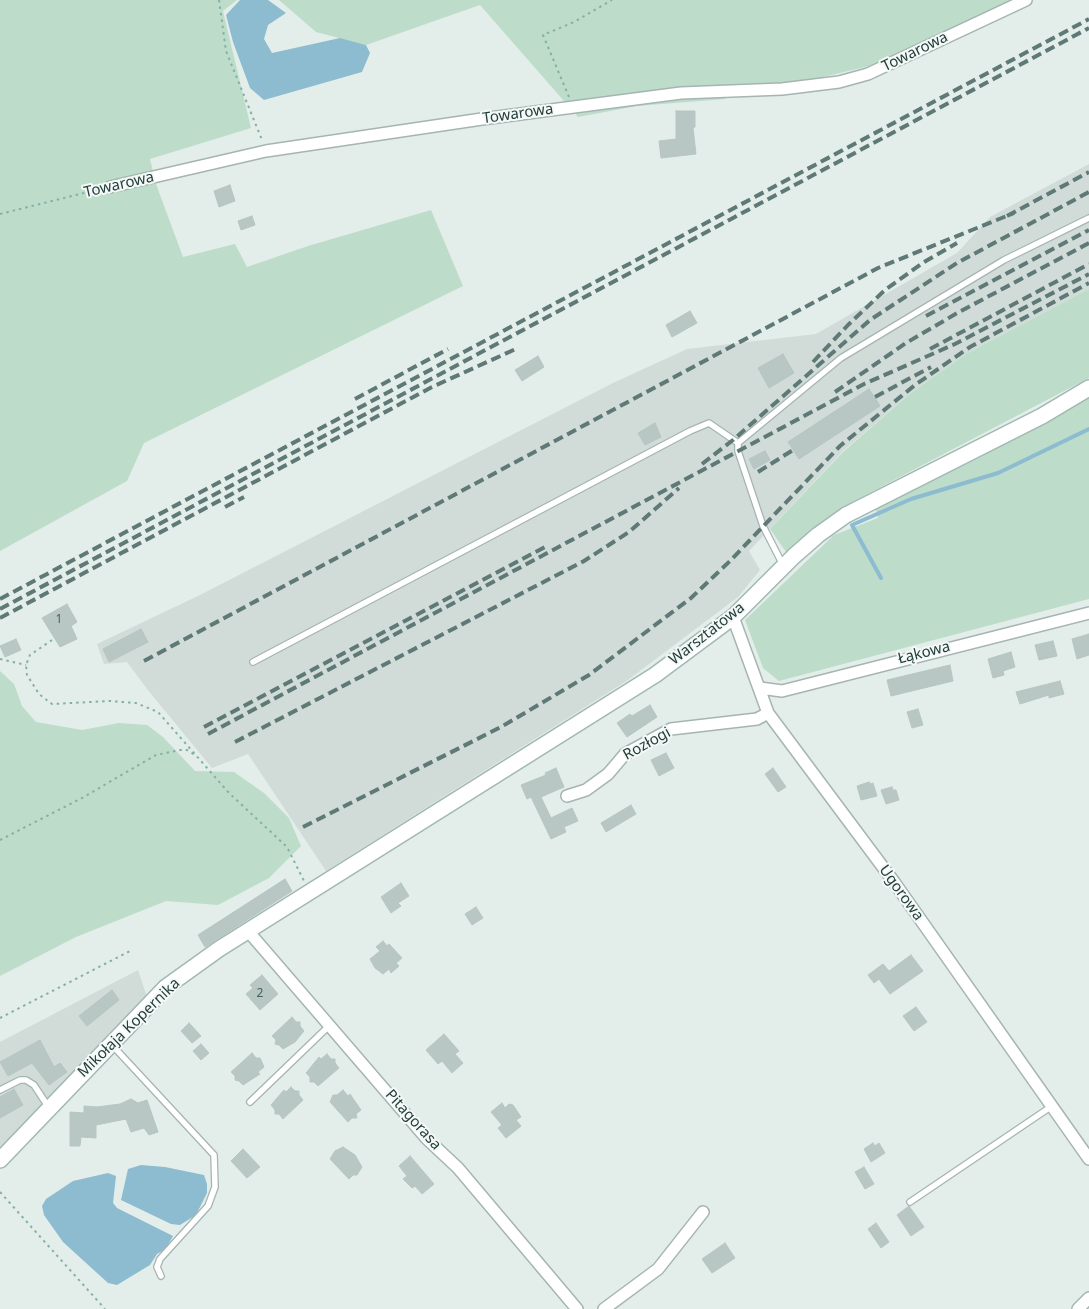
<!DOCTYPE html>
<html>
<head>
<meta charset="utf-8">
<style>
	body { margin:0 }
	canvas { display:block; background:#e3edea }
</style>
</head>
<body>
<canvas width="1089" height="1309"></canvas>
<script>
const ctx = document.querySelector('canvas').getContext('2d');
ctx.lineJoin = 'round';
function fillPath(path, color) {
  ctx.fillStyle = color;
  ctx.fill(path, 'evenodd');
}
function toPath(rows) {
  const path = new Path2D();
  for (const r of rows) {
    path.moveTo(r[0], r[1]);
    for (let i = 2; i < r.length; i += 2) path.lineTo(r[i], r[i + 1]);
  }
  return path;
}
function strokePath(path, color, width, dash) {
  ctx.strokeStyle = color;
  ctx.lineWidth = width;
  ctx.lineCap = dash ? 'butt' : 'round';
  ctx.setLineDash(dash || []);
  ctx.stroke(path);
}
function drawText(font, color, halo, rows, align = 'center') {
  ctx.font = font + ' "Noto Sans",sans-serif';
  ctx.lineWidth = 4;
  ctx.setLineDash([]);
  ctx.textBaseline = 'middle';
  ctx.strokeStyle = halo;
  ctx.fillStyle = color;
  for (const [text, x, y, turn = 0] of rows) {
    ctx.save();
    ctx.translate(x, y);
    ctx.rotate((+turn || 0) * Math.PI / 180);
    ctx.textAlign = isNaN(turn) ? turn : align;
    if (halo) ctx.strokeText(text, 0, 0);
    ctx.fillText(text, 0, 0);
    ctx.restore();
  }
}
const built = toPath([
	[1089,164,1089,289,966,354,911,393,843,451,749,551,760,570,738,597,628,680,326,871,248,754,212,768,147,689,127,662,104,664,97,644,200,595,613,383,687,349,816,334,957,253,990,217],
	[138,970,148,1000,0,1147,0,1042]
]);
const green = toPath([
	[0,0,237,0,223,11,251,128,150,159,156,184,183,257,235,244,247,267,308,246,431,210,463,286,144,443,127,481,0,551],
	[279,0,1014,0,869,66,798,83,723,87,725,99,637,106,578,117,480,5,366,45,316,32],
	[1089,289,1089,378,852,502,786,552,770,529,843,452,911,393,966,354],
	[1089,395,1089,599,779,681,763,668,745,620,834,535,878,518,875,507,975,460,1053,418],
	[0,671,14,684,22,706,36,722,82,730,119,723,147,725,163,737,195,771,234,772,264,793,289,818,301,846,269,878,218,905,166,901,76,937,0,976]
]);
const water = toPath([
	[240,0,268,0,286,13,268,25,264,39,272,53,340,38,366,45,370,53,362,72,264,100,250,88,233,42,226,15],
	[141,1165,165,1167,204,1175,207,1184,207,1193,196,1215,180,1225,171,1224,121,1200,128,1169],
	[108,1173,116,1176,113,1203,117,1208,173,1236,166,1249,157,1254,150,1265,117,1285,108,1283,63,1242,44,1215,42,1206,46,1199,73,1181]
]);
const stream = toPath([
	[881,578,852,525,911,499,998,473,1089,429]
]);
const building = toPath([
	[676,111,695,111,695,127,693,128,696,154,661,158,659,141,676,139,676,111],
	[230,185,235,201,219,207,214,191,230,185],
	[252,216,255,225,241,230,238,221,252,216],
	[690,311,697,323,672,337,666,325,690,311],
	[783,354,794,373,769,388,758,368,783,354],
	[538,356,544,367,522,381,515,370,538,356],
	[869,389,880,406,799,459,788,442,869,389],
	[655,423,661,437,645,445,638,433,655,423],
	[765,451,770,460,754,469,749,459,765,451],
	[67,604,77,622,71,626,77,639,60,647,42,618,67,604],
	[141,629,148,642,109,662,103,649,141,629],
	[1089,634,1089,655,1077,659,1072,639,1089,634],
	[16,639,21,650,5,657,0,646,16,639],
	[1053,641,1057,656,1039,660,1035,645,1053,641],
	[1011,652,1015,667,1003,671,1004,675,993,678,988,659,1011,652],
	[950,665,953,681,891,696,887,680,950,665],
	[1060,681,1064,694,1049,698,1049,695,1020,704,1016,692,1060,681],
	[650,705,657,717,627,737,617,723,630,714,632,716,650,705],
	[918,709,923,725,912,728,907,712,918,709],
	[666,753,674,768,659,776,651,760,666,753],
	[556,768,564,787,541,797,551,818,572,808,578,821,564,827,566,832,551,839,531,797,527,799,521,785,546,775,545,773,556,768],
	[773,768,786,787,778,792,765,774,773,768],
	[869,782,870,784,873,783,877,796,861,800,857,786,869,782],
	[892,787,893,790,896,790,899,800,886,804,881,790,892,787],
	[631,805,636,814,606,832,601,823,631,805],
	[285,879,292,891,205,947,198,935,285,879],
	[401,883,409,896,398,903,401,906,391,913,381,897,401,883],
	[476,907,483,918,472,925,465,914,476,907],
	[383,941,387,946,389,944,402,958,396,963,399,966,391,973,389,969,383,974,375,968,370,959,380,951,376,947,383,941],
	[911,955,923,971,890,994,879,979,874,983,868,975,883,964,889,971,911,955],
	[262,975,278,994,260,1010,246,994,253,988,250,985,262,975],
	[112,990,119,1000,87,1026,79,1016,112,990],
	[916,1007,927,1022,914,1031,903,1016,916,1007],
	[292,1017,296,1022,300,1022,300,1026,304,1031,295,1042,283,1049,279,1045,275,1044,276,1040,272,1036,292,1017],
	[189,1023,201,1036,192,1043,181,1031,189,1023],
	[444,1034,459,1051,455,1054,463,1063,452,1073,442,1061,438,1064,426,1050,444,1034],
	[40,1040,54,1067,60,1063,67,1072,49,1085,32,1063,8,1076,0,1062,40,1040],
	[201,1044,209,1053,201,1060,193,1051,201,1044],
	[252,1053,256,1058,260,1058,264,1067,258,1072,260,1074,243,1085,239,1081,235,1080,235,1076,231,1072,252,1053],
	[327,1054,331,1059,335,1059,335,1063,339,1068,318,1086,314,1082,310,1082,310,1077,306,1073,319,1057,321,1059,327,1054],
	[291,1087,295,1091,299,1091,299,1095,303,1100,283,1119,279,1114,275,1114,275,1110,271,1105,284,1090,286,1092,291,1087],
	[14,1089,23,1105,0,1118,0,1097,14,1089],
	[343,1090,348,1096,350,1094,361,1110,356,1114,357,1118,352,1118,348,1122,330,1102,333,1095,337,1095,343,1090],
	[131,1099,138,1103,147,1100,158,1132,149,1135,144,1128,131,1132,126,1119,96,1125,96,1138,81,1137,80,1146,70,1146,70,1112,84,1113,84,1106,97,1107,120,1104,131,1099],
	[502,1103,505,1108,509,1104,513,1105,521,1117,516,1120,521,1126,506,1138,498,1128,502,1125,491,1112,502,1103],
	[873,1143,875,1146,879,1143,885,1153,871,1162,864,1149,873,1143],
	[343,1147,355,1155,362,1167,357,1175,353,1175,349,1179,330,1159,335,1151,343,1147],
	[243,1149,260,1167,247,1178,231,1161,243,1149],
	[410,1156,434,1184,422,1194,415,1186,412,1188,403,1179,407,1176,399,1166,410,1156],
	[864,1167,874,1184,865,1189,855,1172,864,1167],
	[909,1206,924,1227,911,1236,897,1215,909,1206],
	[876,1223,889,1242,881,1248,868,1229,876,1223],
	[725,1243,735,1258,712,1273,702,1259,725,1243]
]);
const path = toPath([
	[219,0,226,51,262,140],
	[569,97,543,35,574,22,612,0],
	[0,214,100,189],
	[52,640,30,655,26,665,27,675,39,694,52,704,110,701,136,703,158,712,229,793,287,847,304,881],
	[0,659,26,665],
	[0,840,82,798,156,755,180,750,187,750,195,755],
	[0,1018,130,951],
	[0,1192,105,1309]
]);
const lane = toPath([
	[783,565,763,526,738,451,738,443,841,358,1004,260,1089,218],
	[253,662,690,431,709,423,738,443],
	[112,1045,214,1155,215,1187,208,1206,160,1259,157,1267,161,1276],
	[0,1090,20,1080,26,1080,34,1085,49,1108],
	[250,1102,330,1025],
	[910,1202,1052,1106]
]);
const street = toPath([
	[110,187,266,151,482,119,681,93,782,89,839,82,868,74,1026,0],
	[733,617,768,713,894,882,1089,1159],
	[760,688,782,691,1089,613],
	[567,796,586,790,608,774,625,754,671,729,757,719,768,713],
	[248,931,427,1139,458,1168,577,1309],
	[604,1309,658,1269,703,1212],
	[1078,1309,1089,1298]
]);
const secondary = toPath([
	[0,1160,166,987,219,949,655,675,733,617,794,556,818,535,846,515,1042,416,1089,388]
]);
const rail = toPath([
	[1007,216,1089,172],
	[926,316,1089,230],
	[930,349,1089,264],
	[813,362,848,325,885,290,924,262,957,243],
	[835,392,906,343,959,312,1089,243],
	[875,397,931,367],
	[355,399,448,349],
	[702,464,733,440,870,320,957,263,1089,192],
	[758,472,793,450],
	[225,507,244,497],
	[0,599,1089,19],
	[0,609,1089,28],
	[0,618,432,387,518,348],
	[144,661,878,268,1014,213],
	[204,727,547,546],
	[208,734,864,384,955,344,1089,274],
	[235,742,584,561,629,532,679,488],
	[303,827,501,727,589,675,691,598,730,561,840,446,915,385,970,347,1089,283]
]);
const numberNames = [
	["1",59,620],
	["2",260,994]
];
const streetNames = [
	["Towarowa",915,52,-26],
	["Towarowa",518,114,-8],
	["Towarowa",119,185,-13],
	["Warsztatowa",707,634,-38],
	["Łąkowa",924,653,-14],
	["Rozłogi",647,744,-29],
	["Ugorowa",901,893,54],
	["Mikołaja Kopernika",129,1028,-44],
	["Pitagorasa",413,1120,48]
];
fillPath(built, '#d1dcd9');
fillPath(green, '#bdddca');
fillPath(water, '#8dbcd0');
strokePath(stream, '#8dbcd0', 4);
fillPath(building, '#b8c7c3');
strokePath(building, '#b6c6c2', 1);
strokePath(lane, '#a6b5b2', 8);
strokePath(street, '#a6b5b2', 14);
strokePath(secondary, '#a2b8b3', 18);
strokePath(path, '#84b0a8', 2, [2.5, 4]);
strokePath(lane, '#fff', 5.5);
strokePath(street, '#fff', 11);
strokePath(secondary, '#fff', 15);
strokePath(rail, '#5e7976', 4, [10, 5]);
drawText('12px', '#48605d', null, numberNames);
drawText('15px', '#233e3b', '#f4f9f7', streetNames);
</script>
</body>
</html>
